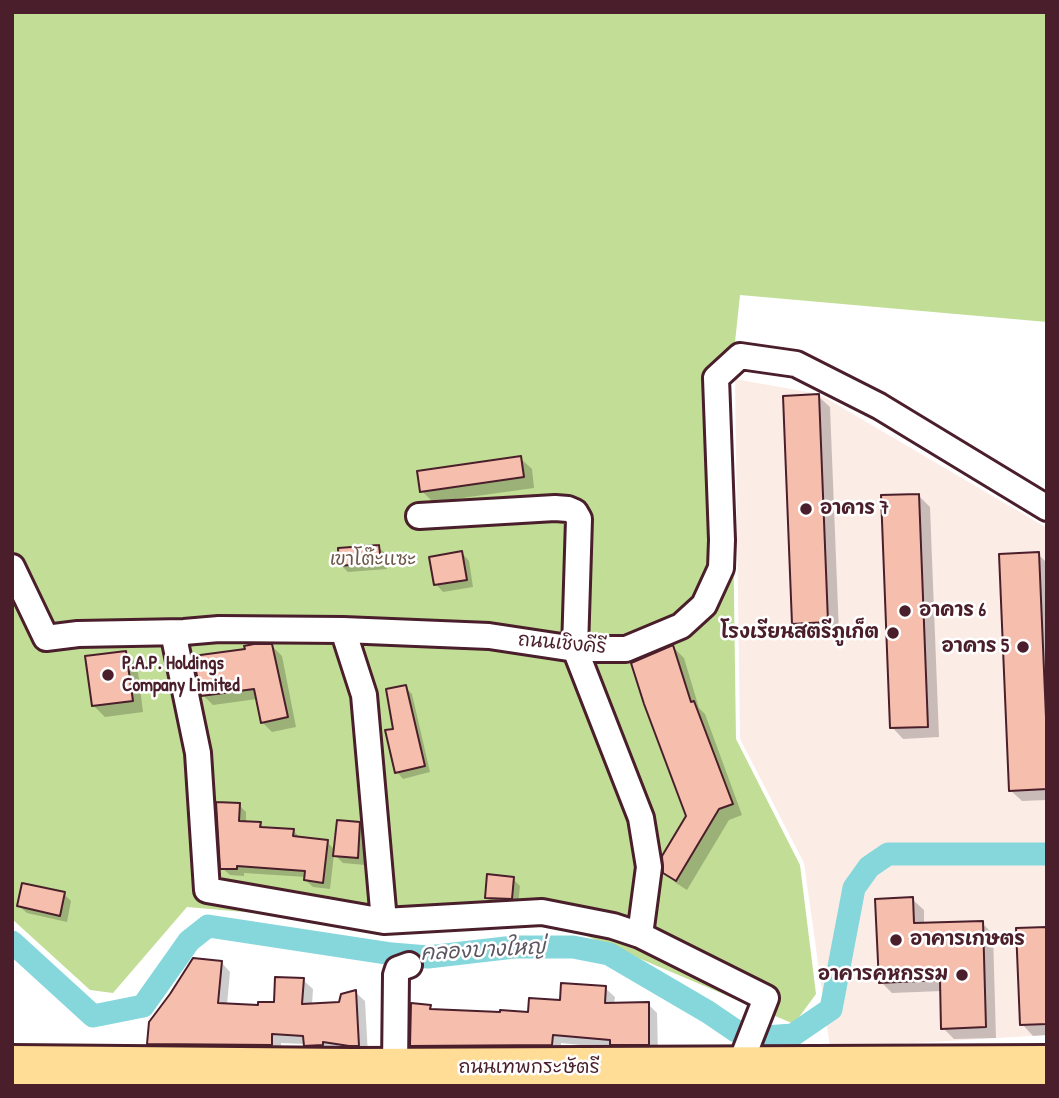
<!DOCTYPE html>
<html>
<head>
<meta charset="utf-8">
<style>
	body { margin:0 }
	#map { position:relative; width:1059px; height:1098px; overflow:hidden; background:#fff; font-family:"Patrick Hand",sans-serif }
	canvas { display:block }
	.frame { position:absolute; inset:0; border:14px solid #4a1f2b; pointer-events:none }
</style>
</head>
<body>
<div id="map">
<canvas width="1059" height="1098"></canvas>
<div class="frame"></div>
</div>
<script>
const ctx = document.querySelector('canvas').getContext('2d');
ctx.lineJoin = 'round';
function fillPath(path, color) {
  ctx.fillStyle = color;
  ctx.fill(path, 'evenodd');
}
function toPath(rows) {
  const path = new Path2D();
  for (const r of rows) {
    path.moveTo(r[0], r[1]);
    for (let i = 2; i < r.length; i += 2) path.lineTo(r[i], r[i + 1]);
  }
  return path;
}
function strokePath(path, color, width, dash) {
  ctx.strokeStyle = color;
  ctx.lineWidth = width;
  ctx.lineCap = dash ? 'butt' : 'round';
  ctx.setLineDash(dash || []);
  ctx.stroke(path);
}
function drawText(font, color, halo, rows, align = 'center') {
  ctx.font = font + ' "Patrick Hand","Playpen Sans Thai",sans-serif';
  ctx.lineWidth = 5;
  ctx.setLineDash([]);
  ctx.textBaseline = 'middle';
  ctx.strokeStyle = halo;
  ctx.fillStyle = color;
  for (const [text, x, y, turn = 0] of rows) {
    ctx.save();
    ctx.translate(x, y);
    ctx.rotate((+turn || 0) * Math.PI / 180);
    ctx.textAlign = isNaN(turn) ? turn : align;
    if (halo) ctx.strokeText(text, 0, 0);
    ctx.fillText(text, 0, 0);
    ctx.restore();
  }
}
const built = toPath([
	[735,379,819,394,1047,528,1047,1035,830,1048,804,863,740,739]
]);
const green = toPath([
	[12,12,1047,12,1047,322,740,295,731,380,736,739,800,865,816,994,794,1024,551,921,393,925,187,907,113,993,90,990,12,919]
]);
const shadow = toPath([
	[818,396,830,407,839,633,805,634,794,623],
	[520,458,532,469,534,488,433,502,422,491],
	[918,495,930,507,939,737,903,739,892,727],
	[378,547,386,554,387,569,348,572,341,565],
	[462,553,469,561,473,587,443,592,436,584],
	[1038,554,1047,563,1047,800,1022,801,1010,790],
	[272,646,282,656,296,727,272,732,262,722,257,699,213,705,203,695],
	[673,647,684,658,699,708,705,714,742,815,729,820,687,890,676,883,665,872,688,817],
	[126,653,137,664,143,712,105,717,93,705],
	[405,687,412,694,430,772,403,779,397,772,395,730],
	[239,805,246,812,246,823,260,823,265,829,293,830,300,838,327,842,336,851,359,823,367,831,365,865,343,863,334,854,330,889,313,887,305,880,306,877,244,873,244,876,230,875,222,868],
	[513,879,520,886,518,905,494,904,486,897],
	[64,894,71,901,67,922,27,913,19,906],
	[912,899,924,910,924,925,982,923,993,934,996,1038,954,1039,943,1028,942,991,892,993,881,982],
	[1047,929,1047,1035,1033,1036,1022,1024],
	[221,962,230,972,227,1005,260,1007,276,1004,303,980,313,989,312,1005,340,1004,355,992,365,1001,368,1055,315,1054,305,1044,281,1043,281,1054,158,1053,148,1044],
	[605,988,615,997,614,1004,648,1004,657,1013,658,1053,561,1043,561,1054,421,1054,412,1045,430,1007,434,1011,530,1014]
]);
const canal = toPath([
	[12,942,93,1016,143,1006,189,941,208,926,392,954,428,957,514,947,573,947,609,954,708,1012,736,1031,765,1037,793,1035,831,1009,854,888,869,867,888,854,1047,854]
]);
const building = toPath([
	[819,394,828,622,792,624,783,396,819,394],
	[521,456,524,477,420,492,417,471,521,456],
	[919,494,928,727,890,728,881,495,919,494],
	[379,545,381,562,339,566,338,548,379,545],
	[462,551,467,580,434,585,429,557,462,551],
	[1039,552,1047,741,1047,789,1009,791,999,554,1039,552],
	[254,644,272,644,288,717,261,723,254,689,201,696,193,656,245,649,244,646,254,644],
	[673,645,691,702,694,701,733,804,719,809,676,881,663,873,662,856,686,816,644,704,631,663,673,645],
	[126,651,133,701,92,706,85,656,126,651],
	[406,685,425,766,395,773,385,730,393,729,386,689,406,685],
	[216,802,240,803,239,821,261,822,260,827,294,829,293,836,328,840,323,883,304,880,305,871,237,866,237,869,220,869,216,802],
	[337,820,360,822,358,858,333,856,337,820],
	[487,874,514,877,512,899,485,898,487,874],
	[22,883,65,892,60,916,17,906,22,883],
	[913,897,914,923,983,921,986,1027,941,1029,940,980,879,983,875,899,913,897],
	[1047,927,1047,1024,1020,1025,1016,928,1047,927],
	[193,958,222,961,218,1003,258,1005,258,1002,274,1002,275,977,304,978,302,1004,339,1002,341,994,356,990,359,1046,349,1046,323,1042,323,1045,304,1046,303,1036,272,1034,272,1045,147,1044,149,1022,170,994,193,958],
	[561,983,606,986,605,1003,649,1002,649,1045,610,1045,610,1040,553,1035,552,1045,410,1046,411,1003,431,1005,430,1009,500,1012,500,1010,528,1012,529,998,560,1000,561,983]
]);
const street = toPath([
	[12,567,46,638,78,634,184,632,219,629,343,630,489,636,575,649,626,649,681,626,704,605,721,568,722,540,716,378,740,356,796,364,879,406,1047,508],
	[343,630,364,695,384,921],
	[184,632,178,637,175,642,198,753,207,890,384,921,542,912,613,926,640,935,649,867,641,818,575,649,579,519,575,512,568,509,555,508,419,516],
	[640,935,766,998,739,1067],
	[395,1068,396,975,398,969,409,965]
]);
const primary = toPath([
	[12,1065,353,1068,1047,1065]
]);
const markers = [
	[806,509,7,"#4a1f2b"],
	[905,611,7,"#4a1f2b"],
	[893,633,7,"#4a1f2b"],
	[1023,647,7,"#4a1f2b"],
	[108,675,7,"#4a1f2b"],
	[896,940,7,"#4a1f2b"],
	[962,975,7,"#4a1f2b"]
];
const poiNames = [
	["อาคาร 7",820,509],
	["อาคาร 6",919,611],
	["โรงเรียนสตรีภูเก็ต",879,633,"right"],
	["อาคาร 5",1009,647,"right"],
	["P.A.P. Holdings",122,664],
	["Company Limited",122,686],
	["อาคารเกษตร",910,940],
	["อาคารคหกรรม",948,975,"right"]
];
const parkNames = [
	["เขาโต๊ะแซะ",373,560]
];
const streetNames = [
	["ถนนเชิงคีรี",562,644,5],
	["ถนนเทพกระษัตรี",529,1068]
];
const waterNames = [
	["คลองบางใหญ่",483,951,-3]
];
fillPath(built, '#fcece6');
fillPath(green, '#c2de96');
fillPath(shadow, '#0003');
strokePath(canal, '#85d7dc', 23);
fillPath(building, '#f6beac');
strokePath(building, '#4a1f2b', 2);
strokePath(street, '#4a1f2b', 30);
strokePath(primary, '#4a1f2b', 44);
strokePath(street, '#fff', 24);
strokePath(primary, '#ffdd96', 38);
for (const [x, y, r, color] of markers) {
  const dot = new Path2D();
  dot.arc(x, y, r, 0, 2 * Math.PI);
  ctx.fillStyle = color;
  ctx.fill(dot);
  strokePath(dot, '#fff', 2.5);
}
drawText('bold 19px', '#4a1f2b', '#fff', poiNames, 'left');
drawText('19px', '#6e584b', '#fff', parkNames);
drawText('19px', '#4a1f2b', '#fff', streetNames);
drawText('italic 21px', '#5c5660', '#fff', waterNames);
</script>
</body>
</html>
